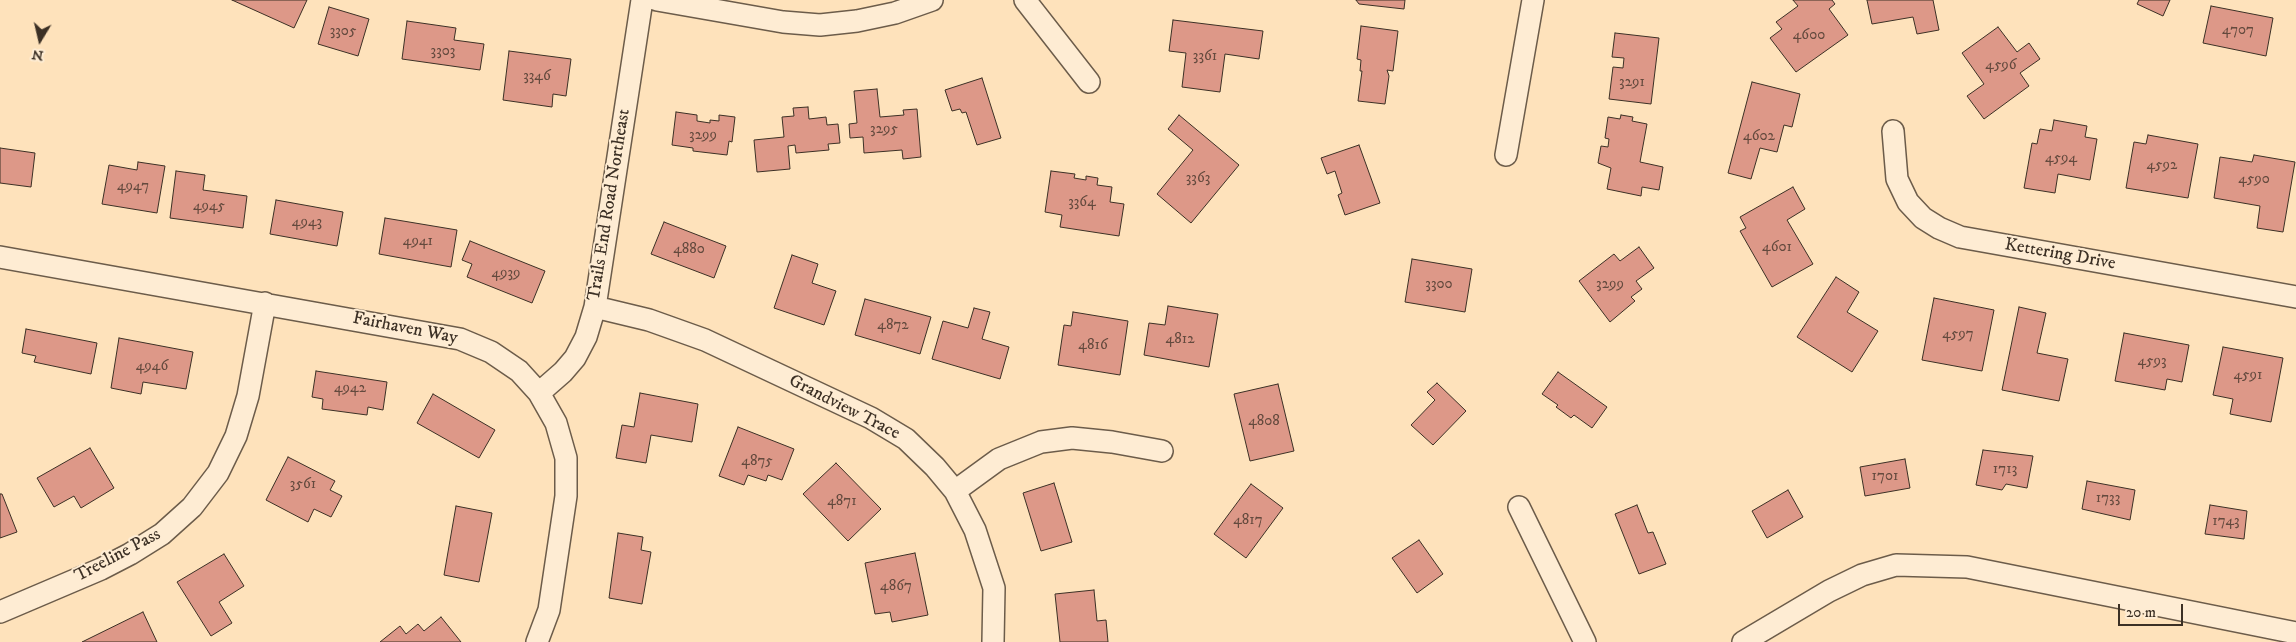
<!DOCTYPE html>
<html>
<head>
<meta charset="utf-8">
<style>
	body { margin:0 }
	#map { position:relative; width:2296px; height:642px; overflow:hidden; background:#fee2bb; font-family:"IM FELL DW Pica",serif }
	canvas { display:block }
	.north { position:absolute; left:15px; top:15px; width:50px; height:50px; -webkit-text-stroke:4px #feecd3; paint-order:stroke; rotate:189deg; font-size:14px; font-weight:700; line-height:20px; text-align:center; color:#3c3025 }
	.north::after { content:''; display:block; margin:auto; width:18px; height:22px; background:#3c3025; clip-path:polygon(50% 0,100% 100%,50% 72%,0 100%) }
	.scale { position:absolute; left:2118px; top:604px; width:65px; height:22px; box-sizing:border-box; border:2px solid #3c3025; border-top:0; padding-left:6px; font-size:15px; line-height:18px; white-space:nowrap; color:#3c3025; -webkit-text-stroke:4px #feecd3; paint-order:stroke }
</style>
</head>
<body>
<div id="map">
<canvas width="2296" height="642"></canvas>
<div class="north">N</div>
<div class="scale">20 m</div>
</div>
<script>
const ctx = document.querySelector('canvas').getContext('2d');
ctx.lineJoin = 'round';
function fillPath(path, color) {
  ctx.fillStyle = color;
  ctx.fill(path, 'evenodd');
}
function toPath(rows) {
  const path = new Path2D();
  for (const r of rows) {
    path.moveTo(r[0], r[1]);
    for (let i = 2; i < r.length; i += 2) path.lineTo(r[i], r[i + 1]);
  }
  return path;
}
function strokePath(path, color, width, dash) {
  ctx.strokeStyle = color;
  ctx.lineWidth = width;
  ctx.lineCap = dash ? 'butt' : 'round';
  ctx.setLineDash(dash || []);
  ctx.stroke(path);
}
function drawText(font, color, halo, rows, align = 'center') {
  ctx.font = font + ' "IM FELL DW Pica",serif';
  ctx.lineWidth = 4;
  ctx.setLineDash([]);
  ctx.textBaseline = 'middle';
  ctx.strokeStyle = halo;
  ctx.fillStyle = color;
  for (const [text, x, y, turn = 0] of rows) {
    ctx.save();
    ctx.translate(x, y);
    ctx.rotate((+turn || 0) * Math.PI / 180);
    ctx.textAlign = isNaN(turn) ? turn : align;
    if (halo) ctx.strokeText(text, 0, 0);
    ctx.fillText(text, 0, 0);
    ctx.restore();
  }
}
const building = toPath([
	[232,0,307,0,294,28,232,0],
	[1356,0,1405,0,1404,9,1359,4,1356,0],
	[1793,0,1832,0,1835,4,1829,9,1848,35,1796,72,1770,38,1782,29,1776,22,1798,6,1793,0],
	[1867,0,1933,0,1939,30,1917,34,1913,17,1872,24,1867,0],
	[2139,0,2170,0,2163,16,2137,4,2139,0],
	[2211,6,2273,18,2266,56,2203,43,2211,6],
	[329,7,369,19,358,56,318,44,329,7],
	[1173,20,1263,31,1259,59,1225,54,1220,92,1182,87,1186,53,1169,51,1173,20],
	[407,21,456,28,454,40,484,44,480,70,402,59,407,21],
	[1361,26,1398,31,1393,71,1387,70,1389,76,1385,104,1358,101,1362,71,1360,71,1361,60,1357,59,1361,26],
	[1998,27,2017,52,2029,43,2040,59,2020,73,2029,86,1984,119,1967,96,1984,84,1962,53,1998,27],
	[1615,33,1659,38,1651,104,1609,99,1613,67,1623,68,1624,58,1612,57,1615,33],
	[509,51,571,59,566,96,553,94,552,107,503,100,509,51],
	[982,78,1001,138,977,145,966,112,962,113,960,109,952,111,945,90,982,78],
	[1752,82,1800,94,1792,127,1784,125,1777,152,1760,148,1751,179,1728,173,1752,82],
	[877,89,880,117,904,115,903,110,917,109,921,157,903,159,902,150,864,153,863,137,850,138,849,124,857,123,854,91,877,89],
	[808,107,809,119,826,117,827,125,838,124,840,143,828,144,829,150,796,153,795,145,788,146,790,169,757,172,754,140,784,137,782,117,794,116,793,108,808,107],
	[676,112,697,115,697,121,710,123,710,120,719,121,719,115,735,117,732,142,729,141,727,155,693,151,693,148,672,145,676,112],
	[1179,115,1239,165,1191,223,1157,194,1193,150,1168,129,1179,115],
	[1621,115,1633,117,1632,121,1647,124,1640,162,1663,167,1659,190,1642,187,1641,196,1607,189,1611,168,1598,163,1601,146,1608,147,1609,139,1605,138,1608,117,1620,119,1621,115],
	[2054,120,2087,126,2085,137,2097,139,2090,180,2058,174,2055,193,2024,188,2032,143,2037,144,2040,129,2052,131,2054,120],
	[2148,135,2198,144,2188,198,2126,188,2134,142,2146,144,2148,135],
	[1359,145,1380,203,1345,215,1338,195,1342,193,1335,171,1327,174,1321,158,1359,145],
	[0,148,35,153,31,187,0,183,0,148],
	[2254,155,2295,162,2283,232,2257,228,2260,206,2214,198,2220,157,2252,162,2254,155],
	[138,162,165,166,157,213,102,204,109,165,137,170,138,162],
	[176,171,205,175,203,190,247,196,243,228,170,218,176,171],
	[1051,171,1075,174,1074,178,1086,180,1086,176,1098,178,1097,185,1112,187,1110,202,1124,204,1119,236,1060,227,1062,215,1045,212,1051,171],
	[1793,187,1805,209,1787,220,1813,264,1772,287,1740,231,1746,228,1740,217,1793,187],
	[276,200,343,212,337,246,270,234,276,200],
	[385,218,457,230,451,267,379,254,385,218],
	[664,222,726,246,714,278,651,254,664,222],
	[470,241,545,271,532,303,467,277,472,264,462,260,470,241],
	[1639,247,1654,268,1636,281,1642,289,1631,297,1635,301,1610,322,1579,281,1614,254,1620,261,1639,247],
	[792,255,818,264,812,283,836,291,824,325,774,308,792,255],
	[1412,259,1472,269,1465,312,1405,302,1412,259],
	[1836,277,1859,292,1847,312,1878,331,1852,372,1797,337,1836,277],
	[1934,298,1994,310,1982,371,1922,360,1934,298],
	[865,299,931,317,920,354,855,335,865,299],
	[1168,306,1218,314,1209,367,1144,355,1149,323,1165,325,1168,306],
	[2019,307,2046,313,2037,353,2068,359,2059,401,2002,390,2019,307],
	[974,308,990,312,982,339,1009,347,1000,379,932,359,943,321,968,328,974,308],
	[1073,312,1128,321,1120,375,1058,365,1064,325,1071,326,1073,312],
	[26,329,97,343,91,374,34,362,36,356,22,353,26,329],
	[2124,333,2189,345,2182,382,2167,379,2165,390,2115,381,2124,333],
	[119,338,193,352,186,389,143,382,141,394,111,388,119,338],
	[2223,347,2283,358,2271,422,2230,414,2233,399,2213,395,2223,347],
	[316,371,387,382,383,410,368,407,367,415,322,409,323,399,312,397,316,371],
	[1558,372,1607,407,1592,428,1574,415,1571,418,1556,407,1558,405,1542,394,1558,372],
	[1437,383,1466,411,1433,445,1411,425,1435,400,1427,392,1437,383],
	[1278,384,1294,451,1250,461,1234,394,1278,384],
	[640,393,698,404,692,442,651,435,646,463,616,458,622,425,634,427,640,393],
	[433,394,495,430,479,458,417,423,433,394],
	[738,427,794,449,782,480,768,475,766,481,748,475,744,485,719,476,738,427],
	[90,448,114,488,81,508,74,496,54,507,37,478,90,448],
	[1983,450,2033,456,2027,488,2006,484,2002,490,1976,485,1983,450],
	[288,457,335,481,330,490,342,496,331,517,314,509,308,522,266,500,288,457],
	[1905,459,1910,488,1865,496,1860,467,1905,459],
	[836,463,881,509,848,541,803,494,836,463],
	[2087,481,2135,490,2130,520,2082,509,2087,481],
	[1054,483,1072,542,1041,551,1023,493,1054,483],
	[1251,484,1283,508,1246,558,1214,534,1251,484],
	[1788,490,1803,517,1767,538,1752,511,1788,490],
	[0,494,2,494,17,532,0,538,0,494],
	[1637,505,1648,533,1653,532,1666,564,1639,574,1615,514,1637,505],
	[2210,505,2247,511,2244,539,2205,534,2210,505],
	[456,506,492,513,479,582,444,575,456,506],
	[618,533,643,537,641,550,651,552,642,604,609,598,618,533],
	[1419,540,1443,574,1417,593,1392,558,1419,540],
	[915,553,928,615,892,622,890,612,875,614,865,563,915,553],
	[224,554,244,586,219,602,232,623,211,636,177,582,224,554],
	[1094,590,1097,621,1106,620,1108,642,1060,642,1055,594,1094,590],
	[143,612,157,642,82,642,143,612],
	[441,617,461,642,380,642,400,626,406,634,418,624,424,631,441,617]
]);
const minor = toPath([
	[657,0,783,22,820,25,857,21,895,13,932,0],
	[1025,0,1089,82],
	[1893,131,1897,179,1908,202,1923,218,1939,228,1960,237,2296,297],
	[1506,155,1533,0],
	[0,257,460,339,491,352,519,371,539,393,556,423,566,458,566,496,549,610,537,642],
	[595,307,649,320,705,340,871,418,906,439,935,467,955,491,975,530,994,588,993,642],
	[539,393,563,372,575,358,586,337,595,307,642,0],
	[955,491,999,459,1041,442,1072,438,1112,442,1162,451],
	[1519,507,1585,642],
	[0,612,101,569,130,554,162,534,192,507,218,473,236,436,248,396,265,303],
	[1743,642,1829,591,1862,575,1896,565,1967,567,2296,633]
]);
const numberNames = [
	["4707",2238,31],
	["3305",343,32],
	["4600",1809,36],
	["3303",443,52],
	["3361",1205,57],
	["4596",2001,66],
	["3346",537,77],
	["3291",1632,83],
	["3295",884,130],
	["3299",703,136],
	["4602",1759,137],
	["4594",2061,159],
	["4592",2162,166],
	["3363",1198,179],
	["4590",2254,180],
	["4947",133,187],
	["3364",1082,203],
	["4945",209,207],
	["4943",307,223],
	["4941",418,242],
	["4601",1777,248],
	["4880",689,250],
	["4939",506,274],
	["3300",1439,285],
	["3299",1610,285],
	["4872",893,326],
	["4597",1958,335],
	["4812",1180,340],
	["4816",1093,346],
	["4593",2152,362],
	["4946",152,367],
	["4591",2248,376],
	["4942",350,389],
	["4808",1264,422],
	["4875",757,462],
	["1713",2005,470],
	["1701",1885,477],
	["3561",303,485],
	["1733",2108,499],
	["4871",842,502],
	["4817",1248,521],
	["1743",2226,522],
	["4867",896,587]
];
const streetNames = [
	["Trails End Road Northeast",610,205,-81],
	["Kettering Drive",2060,255,10],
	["Fairhaven Way",405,329,11],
	["Grandview Trace",844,408,27],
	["Treeline Pass",118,556,-28]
];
fillPath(building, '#dd9888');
strokePath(building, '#3c3025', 1);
strokePath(minor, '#6c5c4a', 24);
strokePath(minor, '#feecd3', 21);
drawText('15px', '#644a3e', null, numberNames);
drawText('18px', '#3c3025', '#feecd3', streetNames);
</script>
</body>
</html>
